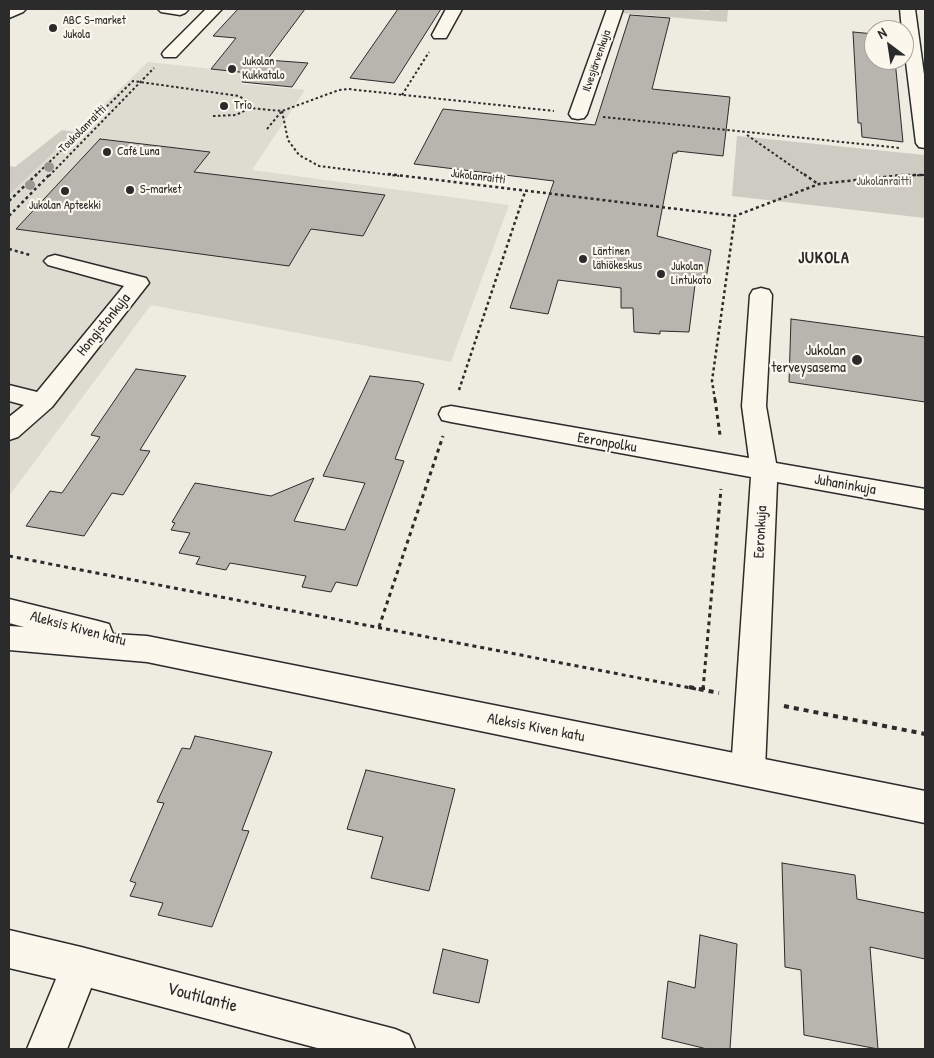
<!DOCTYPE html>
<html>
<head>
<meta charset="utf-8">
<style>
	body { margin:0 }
	#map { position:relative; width:934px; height:1058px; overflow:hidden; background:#eeebe0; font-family:"Patrick Hand",sans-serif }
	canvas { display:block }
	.frame { position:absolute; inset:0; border:10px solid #2b2b2b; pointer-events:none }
	.north { position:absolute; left:864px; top:20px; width:50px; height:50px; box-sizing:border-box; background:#fbf7ec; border:1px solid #a8a59f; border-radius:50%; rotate:329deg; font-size:14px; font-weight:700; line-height:20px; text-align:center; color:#2b2b2b }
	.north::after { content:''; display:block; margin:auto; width:18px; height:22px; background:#2b2b2b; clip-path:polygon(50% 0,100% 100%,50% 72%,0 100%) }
</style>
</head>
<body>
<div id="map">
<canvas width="934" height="1058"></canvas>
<div class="frame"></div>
<div class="north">N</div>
</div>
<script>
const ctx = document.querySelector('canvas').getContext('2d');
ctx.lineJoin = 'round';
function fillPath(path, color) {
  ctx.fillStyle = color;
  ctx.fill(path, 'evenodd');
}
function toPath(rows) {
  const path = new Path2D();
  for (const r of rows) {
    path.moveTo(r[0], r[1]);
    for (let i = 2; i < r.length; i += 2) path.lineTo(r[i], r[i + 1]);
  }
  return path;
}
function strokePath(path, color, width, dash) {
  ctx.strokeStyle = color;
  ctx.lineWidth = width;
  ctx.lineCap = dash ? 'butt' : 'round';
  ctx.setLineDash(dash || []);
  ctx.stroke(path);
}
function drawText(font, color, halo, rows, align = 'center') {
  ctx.font = font + ' "Patrick Hand",sans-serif';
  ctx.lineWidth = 4.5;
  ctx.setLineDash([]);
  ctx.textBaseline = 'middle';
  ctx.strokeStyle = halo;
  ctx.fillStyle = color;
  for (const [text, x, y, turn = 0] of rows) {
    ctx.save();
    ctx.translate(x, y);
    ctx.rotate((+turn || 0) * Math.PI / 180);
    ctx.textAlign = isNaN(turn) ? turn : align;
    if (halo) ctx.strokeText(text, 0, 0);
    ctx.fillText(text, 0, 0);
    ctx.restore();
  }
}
const built = toPath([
	[148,62,249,73,241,84,305,90,252,170,509,205,451,362,151,305,9,496,9,195]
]);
const green = toPath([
	[623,9,678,9,709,11,710,9,728,9,727,22,621,13],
	[62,130,75,132,9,195,9,166,15,167],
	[737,136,925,155,925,218,732,196]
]);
const building = toPath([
	[238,9,305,9,267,60,308,63,292,87,242,82,249,73,211,69,236,38,213,36,238,9],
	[398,9,441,9,394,83,350,78,398,9],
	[630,15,670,18,652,89,730,97,723,156,677,151,677,153,673,153,657,236,711,250,706,278,696,277,689,332,660,331,660,334,634,332,633,308,621,308,621,288,558,280,548,314,510,308,554,181,414,164,443,109,595,125,630,15],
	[853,32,874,34,874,60,895,60,903,142,862,137,861,123,858,123,853,32],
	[100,139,210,152,194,172,385,195,363,236,311,229,289,266,16,229,100,139],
	[791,319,925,337,925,402,789,382,791,319],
	[136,369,186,376,140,450,150,451,123,495,112,493,84,536,26,526,50,491,62,493,100,437,91,435,136,369],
	[370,376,420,382,420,383,424,384,395,459,404,461,357,586,336,582,331,592,302,587,306,576,230,563,226,570,196,564,200,557,179,553,190,533,171,530,175,523,172,522,195,483,271,496,314,478,294,521,345,530,365,483,323,476,370,376],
	[195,736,272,752,242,830,249,831,212,927,158,915,163,903,130,896,136,883,130,881,164,803,157,802,182,748,190,749,195,736],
	[366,770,455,789,429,891,371,878,383,837,347,829,366,770],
	[782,863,855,875,857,899,925,913,925,959,870,947,878,1049,804,1035,801,970,785,967,782,863],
	[700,935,737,944,730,1049,707,1049,662,1038,668,981,695,988,700,935],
	[443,949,488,960,479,1003,433,993,443,949]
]);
const pathFar3 = toPath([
	[402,95,429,52],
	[282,111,288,140,299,155,319,166,399,176],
	[213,116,236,115,250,108],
	[603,117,900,148],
	[267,129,281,112],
	[747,135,806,176],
	[35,176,133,81,239,96,251,104,250,108,282,111,339,90,348,89,554,111],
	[49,176,154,68],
	[897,176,925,175]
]);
const pathFar2 = toPath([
	[388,174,735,216,819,184,903,175,925,175],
	[804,174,818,184],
	[9,201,37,174],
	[9,216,50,174],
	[9,249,30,255],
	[459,390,525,192],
	[715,400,712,381,735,216]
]);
const pathFar1 = toPath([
	[715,399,720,435],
	[9,556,696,689],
	[379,627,443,436],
	[703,689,721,489]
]);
const path = toPath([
	[689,687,719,693],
	[703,690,703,687],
	[784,706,925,734]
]);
const minor = toPath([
	[158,9,187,9,188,10,185,13,180,15,161,12,158,9],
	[206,9,222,9,176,57,164,57,162,54,164,51,206,9],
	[446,9,462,9,446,38,434,38,432,35,446,9],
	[607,9,623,9,587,114,584,118,578,119,572,118,569,114,607,9],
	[900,9,915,9,925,82,925,148,919,147,916,143,904,46,904,30,902,30,900,9],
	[55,255,146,278,149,283,52,407,18,437,9,440,9,417,24,405,9,401,9,385,37,392,124,286,48,265,44,261,48,257,55,255],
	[761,288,769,290,772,295,766,406,776,463,925,489,925,509,777,482,765,770,760,781,748,785,736,781,731,770,751,477,451,422,442,420,439,414,442,408,451,406,749,458,742,406,750,295,753,290,761,288],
	[9,930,81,947,395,1029,409,1035,415,1049,321,1049,91,988,67,1049,27,1049,56,979,9,968,9,930]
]);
const major = toPath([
	[9,9,26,9,23,12,9,18,9,9],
	[9,599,98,621,109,624,113,634,147,636,925,791,925,823,147,662,9,650,9,626,24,627,9,623,9,599]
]);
const trees = [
	[49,167],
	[30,185]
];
const markers = [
	[53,28,5,"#2b2b2b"],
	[232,69,5,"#2b2b2b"],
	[224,106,5,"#2b2b2b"],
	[107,152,5,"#2b2b2b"],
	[130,190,5,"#2b2b2b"],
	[65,191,5,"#2b2b2b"],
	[583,259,5,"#2b2b2b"],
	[661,274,5,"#2b2b2b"],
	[857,360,6,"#2b2b2b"]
];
const farPoinames = [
	["ABC S-market",63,21],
	["Jukola",63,35],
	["Jukolan",242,62],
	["Kukkatalo",242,76],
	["Trio",234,106],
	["Café Luna",117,152],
	["S-market",140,190],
	["Jukolan Apteekki",65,206,"center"],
	["Läntinen",593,252],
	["lähiökeskus",593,266],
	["Jukolan",671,267],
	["Lintukoto",671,281]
];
const farStreetnames = [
	["Ilvesjärvenkuja",597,61,-71],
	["Toukolanraitti",83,129,-45],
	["Jukolanraitti",478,177,7]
];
const farParknames = [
	["Jukolanraitti",884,182]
];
const streetNames = [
	["Hongistonkuja",104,325,-51],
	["Eeronpolku",607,443,10],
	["Juhaninkuja",845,485,10],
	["Eeronkuja",761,532,-87],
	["Aleksis Kiven katu",78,629,15],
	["Aleksis Kiven katu",536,728,11]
];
const poiNames = [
	["Jukolan",846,351],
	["terveysasema",846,368]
];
const farDistrictnames = [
	["JUKOLA",824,259]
];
const nearStreetnames = [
	["Voutilantie",202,998,15]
];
fillPath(built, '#dedbd1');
fillPath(green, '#cecbc2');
fillPath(building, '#b8b5ae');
strokePath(building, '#2b2b2b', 1);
strokePath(minor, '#2b2b2b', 3);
strokePath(major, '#2b2b2b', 3);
strokePath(pathFar3, '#2b2b2b', 2, [2.5, 2.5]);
strokePath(pathFar2, '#2b2b2b', 2.5, [3, 3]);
strokePath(pathFar1, '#2b2b2b', 3, [4, 4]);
strokePath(path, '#2b2b2b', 4, [5, 5]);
fillPath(minor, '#fbf7ec');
fillPath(major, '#fbf7ec');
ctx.fillStyle = '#999791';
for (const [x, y] of trees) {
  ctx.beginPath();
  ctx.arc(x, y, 5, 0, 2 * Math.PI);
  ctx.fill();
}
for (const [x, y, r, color] of markers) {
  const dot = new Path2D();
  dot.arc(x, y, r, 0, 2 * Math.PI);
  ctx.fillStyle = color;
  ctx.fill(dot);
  strokePath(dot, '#fbf7ec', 2);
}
drawText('12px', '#2b2b2b', '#fbf7ec', farPoinames, 'left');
drawText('12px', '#2b2b2b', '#fbf7ec', farStreetnames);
drawText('12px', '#545351', '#fbf7ec', farParknames);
drawText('15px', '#2b2b2b', '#fbf7ec', streetNames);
drawText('15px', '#2b2b2b', '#fbf7ec', poiNames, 'right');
ctx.letterSpacing = '1px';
drawText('bold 16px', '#2b2b2b', '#fbf7ec', farDistrictnames);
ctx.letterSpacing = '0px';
drawText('18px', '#2b2b2b', '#fbf7ec', nearStreetnames);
</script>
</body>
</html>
